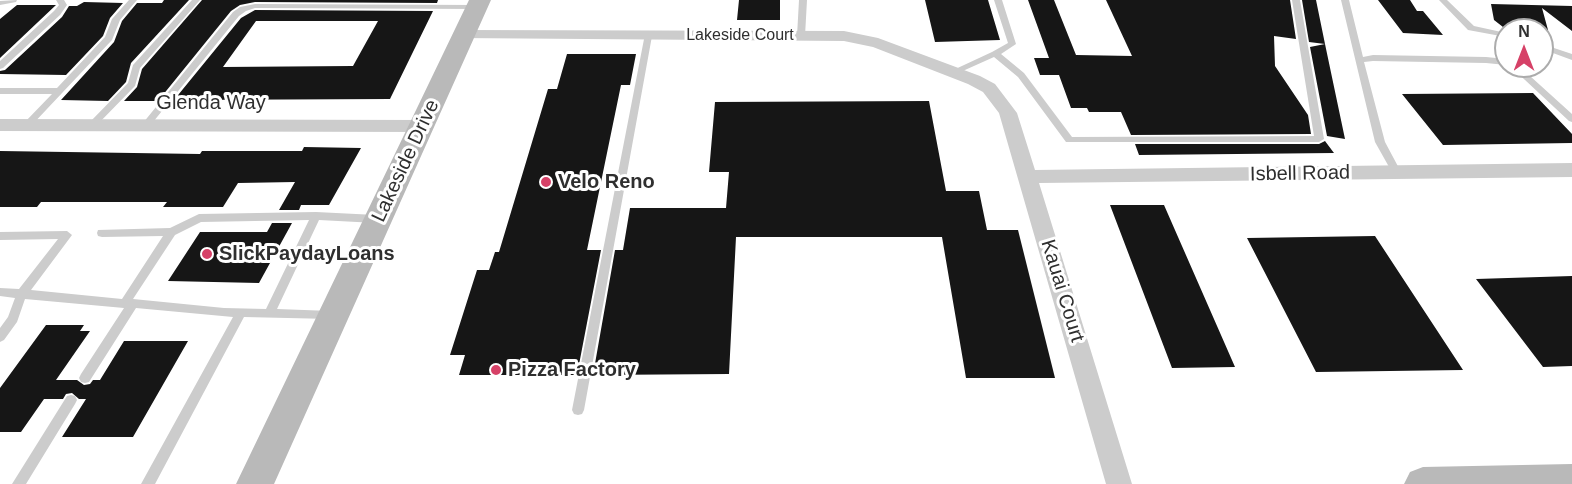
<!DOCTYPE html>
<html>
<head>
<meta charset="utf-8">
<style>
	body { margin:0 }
	#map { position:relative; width:1572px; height:484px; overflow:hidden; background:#fff; font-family:Helvetica,sans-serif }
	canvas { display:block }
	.north { position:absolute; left:1494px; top:18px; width:60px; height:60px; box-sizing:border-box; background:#fff; border:2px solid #acacac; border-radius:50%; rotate:0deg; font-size:16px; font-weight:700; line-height:24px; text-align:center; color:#2f2f2f }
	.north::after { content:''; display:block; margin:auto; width:21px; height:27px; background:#d64167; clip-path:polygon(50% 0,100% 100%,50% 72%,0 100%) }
</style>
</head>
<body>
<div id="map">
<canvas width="1572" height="484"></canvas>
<div class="north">N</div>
</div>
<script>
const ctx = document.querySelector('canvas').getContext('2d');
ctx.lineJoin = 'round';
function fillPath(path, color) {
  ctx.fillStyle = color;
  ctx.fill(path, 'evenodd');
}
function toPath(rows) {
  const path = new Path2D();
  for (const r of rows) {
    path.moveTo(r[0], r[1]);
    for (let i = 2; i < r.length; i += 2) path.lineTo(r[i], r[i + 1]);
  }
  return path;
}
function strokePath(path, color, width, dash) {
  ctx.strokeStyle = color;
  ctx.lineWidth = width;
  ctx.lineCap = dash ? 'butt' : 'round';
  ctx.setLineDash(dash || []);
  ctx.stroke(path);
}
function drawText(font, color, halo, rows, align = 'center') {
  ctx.font = font + ' Helvetica,sans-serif';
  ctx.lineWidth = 6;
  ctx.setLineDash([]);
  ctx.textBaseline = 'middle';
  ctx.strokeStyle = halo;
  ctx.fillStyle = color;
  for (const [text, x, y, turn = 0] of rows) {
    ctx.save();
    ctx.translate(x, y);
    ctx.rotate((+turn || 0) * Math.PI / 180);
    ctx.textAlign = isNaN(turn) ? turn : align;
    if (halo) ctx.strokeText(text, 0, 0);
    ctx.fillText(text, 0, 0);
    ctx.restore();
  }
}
const building = toPath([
	[164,0,189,0,131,63,126,82,108,101,61,100,114,42,122,21,137,3,162,3],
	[202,0,438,0,437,3,255,2,240,5,231,11,158,101,124,101,137,87,142,69],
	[739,0,780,0,780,20,737,20],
	[925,0,988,0,1000,40,935,42],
	[1028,0,1054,0,1076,55,1132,56,1106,0,1290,0,1296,39,1274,36,1275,66,1308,115,1311,134,1131,135,1121,112,1089,112,1087,108,1071,108,1059,75,1040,75,1034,58,1049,58],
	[1302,0,1316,0,1325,44,1309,42],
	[1378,0,1410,0,1417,11,1423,11,1443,35,1403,33],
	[84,2,123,3,110,18,103,36,66,75,0,74,0,71,5,70,62,17,69,6,77,6],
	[1491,4,1572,6,1572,31,1542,8,1548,30,1519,30,1503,27,1494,20],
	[17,5,56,5,0,58,0,19],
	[255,10,433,11,390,99,174,100,241,18],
	[256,21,378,21,353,66,223,67],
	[1325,44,1345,139,1327,136,1310,47],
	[567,54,636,54,630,85,621,85,587,250,601,250,577,375,459,375,465,355,450,355,477,270,489,270,495,252,499,252,548,89,557,89],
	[1533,93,1572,134,1572,143,1443,145,1402,94],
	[929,101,946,191,979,191,987,230,1018,230,1055,378,966,378,942,237,736,237,729,374,593,375,615,250,623,250,630,208,726,208,729,172,709,172,715,102],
	[1325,141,1334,153,1139,155,1135,144,1319,144],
	[304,147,361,148,329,205,301,205,299,210,279,210,295,182,238,183,223,207,163,207,167,202,41,202,37,207,0,207,0,151,200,154,202,151,302,151],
	[1110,205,1164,205,1235,367,1172,368],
	[272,223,292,223,259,283,168,281,200,232,267,232],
	[1375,236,1463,370,1316,372,1247,238],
	[1572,276,1572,366,1543,367,1476,279],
	[46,325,84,325,80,331,90,331,56,380,77,380,84,385,90,384,93,380,100,380,124,341,188,341,133,437,62,437,86,399,79,399,72,393,66,394,63,399,44,399,21,432,0,432,0,388]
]);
const lane = toPath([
	[17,0,16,2,0,5,0,1,17,0],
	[56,0,64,0,67,5,60,15,3,68,0,69,0,61,54,11,59,5,56,0],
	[129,0,137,0,120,20,112,40,30,127,24,127,22,125,24,123,52,94,0,94,0,88,57,88,105,37,112,19,129,0],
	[192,0,200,0,140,68,135,86,95,127,89,127,87,125,89,123,128,83,133,65,192,0],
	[799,0,807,0,805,36,801,38,797,36,799,0],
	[994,0,1002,0,1016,44,1001,54,1024,73,1072,137,1314,136,1292,0,1300,0,1324,139,1319,142,1066,142,1018,77,994,57,956,74,950,74,949,72,992,52,1008,43,994,0],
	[1341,0,1349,0,1363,57,1373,55,1486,57,1506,59,1506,65,1486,63,1373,61,1364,62,1385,142,1401,172,1399,174,1393,174,1375,142,1341,0],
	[1439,0,1447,0,1474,26,1506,33,1506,37,1468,30,1439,0],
	[255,4,477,5,481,7,477,9,255,8,246,11,239,16,149,127,143,127,141,125,143,123,233,12,240,7,255,4],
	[645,34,651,34,652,36,584,410,582,414,578,415,574,414,572,410,645,34],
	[1542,44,1572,54,1572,60,1542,49,1542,44],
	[1510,66,1519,66,1572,114,1572,122,1569,121,1510,66],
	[316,212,376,215,381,219,376,223,319,220,277,309,331,311,335,312,337,315,335,318,331,319,244,317,155,484,141,484,233,317,136,308,89,382,85,383,81,382,79,378,81,374,124,308,25,299,17,322,4,340,0,342,0,328,8,317,15,298,0,296,0,288,19,289,58,239,0,240,0,232,67,231,72,235,31,290,122,299,163,236,102,237,98,236,97,233,98,230,170,228,199,214,316,212],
	[309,220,266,309,224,308,133,299,175,235,201,222,309,220],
	[71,395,75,396,77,400,75,404,26,484,12,484,67,396,71,395]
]);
const street = toPath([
	[464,30,844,31,878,38,980,76,995,84,1017,113,1035,170,1572,163,1572,177,1039,183,1132,484,1106,484,999,113,983,92,968,84,873,47,844,41,458,38,456,35,458,32,464,30],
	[0,119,423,120,430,122,432,126,430,130,423,132,0,131,0,119]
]);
const secondary = toPath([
	[469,0,491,0,274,484,236,484,469,0],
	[1572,464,1572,484,1404,484,1410,472,1423,467,1572,464]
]);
const markers = [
	[546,182,6,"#d64167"],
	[207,254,6,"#d64167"],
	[496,370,6,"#d64167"]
];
const farStreetnames = [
	["Lakeside Court",740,36]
];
const streetNames = [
	["Glenda Way",211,103],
	["Lakeside Drive",406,161,-65],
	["Isbell Road",1300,174,-1],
	["Kauai Court",1062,291,73]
];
const poiNames = [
	["Velo Reno",558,182],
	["SlickPaydayLoans",219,254],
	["Pizza Factory",508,370]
];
fillPath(building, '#161616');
fillPath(lane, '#ccc');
fillPath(street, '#ccc');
fillPath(secondary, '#b9b9b9');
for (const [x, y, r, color] of markers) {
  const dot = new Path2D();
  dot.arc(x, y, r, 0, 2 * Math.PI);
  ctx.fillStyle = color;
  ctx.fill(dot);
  strokePath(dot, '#fff', 2);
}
drawText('16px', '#2f2f2f', '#fff', farStreetnames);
drawText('20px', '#2f2f2f', '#fff', streetNames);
drawText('bold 20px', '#2f2f2f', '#fff', poiNames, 'left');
</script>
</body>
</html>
